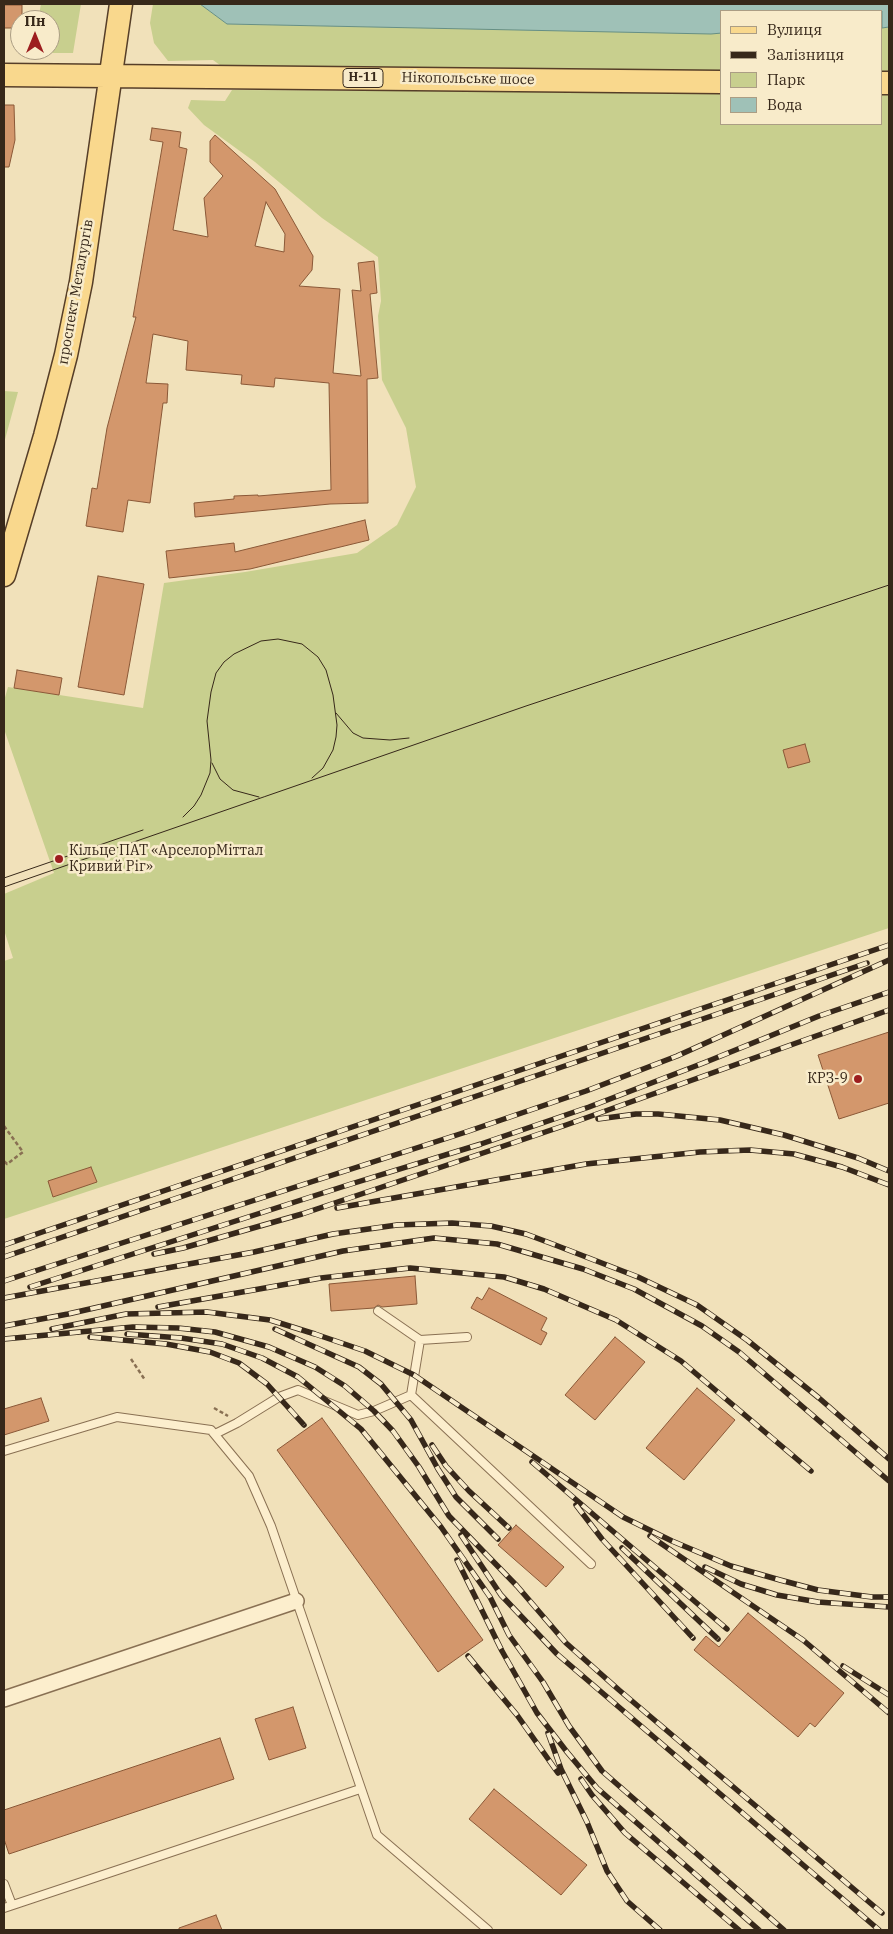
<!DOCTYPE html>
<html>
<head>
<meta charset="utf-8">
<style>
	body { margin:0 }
	#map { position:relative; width:893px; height:1934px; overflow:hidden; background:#f1e1ba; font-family:"IBM Plex Serif",serif }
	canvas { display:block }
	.frame { position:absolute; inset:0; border:5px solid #37281a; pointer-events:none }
	.legend { position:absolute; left:720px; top:10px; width:162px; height:115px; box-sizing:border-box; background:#f8ebca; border:1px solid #ab9d84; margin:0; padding:6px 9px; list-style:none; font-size:15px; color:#37281a }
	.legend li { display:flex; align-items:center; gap:10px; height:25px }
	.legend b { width:25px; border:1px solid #ab9d84 }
	.north { position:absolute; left:10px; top:10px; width:50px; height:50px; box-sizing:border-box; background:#f8ebca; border:1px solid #ab9d84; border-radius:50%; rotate:0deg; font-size:14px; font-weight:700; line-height:20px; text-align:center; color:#37281a }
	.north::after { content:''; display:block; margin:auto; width:18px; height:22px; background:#9d1e1f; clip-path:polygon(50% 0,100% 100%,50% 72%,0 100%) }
</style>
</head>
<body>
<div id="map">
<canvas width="893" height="1934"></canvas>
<div class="frame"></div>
<ul class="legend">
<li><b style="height:6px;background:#f9d88d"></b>Вулиця</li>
<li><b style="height:6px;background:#37281a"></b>Залізниця</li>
<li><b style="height:14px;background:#c8cf8e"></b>Парк</li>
<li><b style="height:14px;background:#9fc1b7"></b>Вода</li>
</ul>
<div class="north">Пн</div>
</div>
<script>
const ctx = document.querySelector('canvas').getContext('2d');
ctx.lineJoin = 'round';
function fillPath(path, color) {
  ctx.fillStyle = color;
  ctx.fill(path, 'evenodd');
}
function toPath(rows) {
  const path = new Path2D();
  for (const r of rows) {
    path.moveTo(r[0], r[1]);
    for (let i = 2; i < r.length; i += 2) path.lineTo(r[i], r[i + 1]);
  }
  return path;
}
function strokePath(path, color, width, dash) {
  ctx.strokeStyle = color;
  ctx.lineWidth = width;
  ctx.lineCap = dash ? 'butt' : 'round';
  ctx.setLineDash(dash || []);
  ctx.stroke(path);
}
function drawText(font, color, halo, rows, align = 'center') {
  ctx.font = font + ' "IBM Plex Serif",serif';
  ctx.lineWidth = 5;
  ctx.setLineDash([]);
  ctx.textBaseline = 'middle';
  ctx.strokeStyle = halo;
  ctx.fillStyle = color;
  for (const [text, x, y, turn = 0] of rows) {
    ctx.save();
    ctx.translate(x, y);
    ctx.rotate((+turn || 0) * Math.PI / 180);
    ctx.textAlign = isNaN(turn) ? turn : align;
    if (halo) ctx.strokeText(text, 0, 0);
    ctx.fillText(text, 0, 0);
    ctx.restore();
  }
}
const green = toPath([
	[41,4,81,4,73,53,31,53,32,50,50,50,50,20,38,20],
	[153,4,200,4,227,24,722,33,722,71,224,68,213,60,168,61,154,43,150,23],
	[889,27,889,72,882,72,882,28],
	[232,90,722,92,722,124,882,124,882,92,889,92,889,928,4,1219,4,961,13,958,4,930,4,894,54,873,4,729,4,701,8,687,143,708,164,583,245,572,357,553,397,525,416,487,406,428,382,380,378,316,381,301,378,257,322,218,255,162,204,125,188,108,191,100,225,101],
	[4,391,18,392,4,443]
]);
const water = toPath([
	[200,4,889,4,889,27,882,28,882,11,722,11,722,33,711,34,227,24,200,4]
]);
const building = toPath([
	[4,5,22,5,22,20,20,20,20,28,4,28,4,5],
	[4,105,14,105,15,140,9,167,4,167,4,105],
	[152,128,181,132,179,147,187,149,173,230,208,237,204,198,223,176,210,162,210,141,215,135,275,189,313,256,312,270,299,286,340,289,333,373,361,376,352,290,361,291,358,263,374,261,377,293,370,294,378,378,367,379,368,503,330,504,195,517,194,503,234,499,234,496,258,495,258,496,331,490,329,383,275,378,274,387,241,384,242,375,186,370,188,341,153,334,146,383,168,384,167,403,163,403,150,503,128,500,123,532,86,526,92,488,97,489,107,428,136,317,133,317,163,142,150,140,152,128],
	[266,202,285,234,284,252,255,246,266,202],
	[365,520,369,540,250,569,169,578,166,551,234,543,235,552,365,520],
	[98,576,144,584,124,695,78,687,98,576],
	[17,670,62,678,59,695,14,688,17,670],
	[805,744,810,762,788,768,783,750,805,744],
	[889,1032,889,1103,839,1119,818,1055,889,1032],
	[91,1167,97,1182,53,1197,48,1181,91,1167],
	[415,1276,417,1304,382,1307,378,1305,374,1308,331,1311,329,1284,415,1276],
	[489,1288,547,1318,541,1330,547,1333,541,1345,471,1308,477,1297,482,1300,489,1288],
	[615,1337,645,1362,595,1420,565,1395,615,1337],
	[697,1388,735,1420,684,1480,646,1448,697,1388],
	[41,1398,49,1421,4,1435,4,1409,41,1398],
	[322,1418,483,1640,438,1672,277,1450,322,1418],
	[516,1525,564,1567,546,1587,498,1545,516,1525],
	[748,1613,844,1693,815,1727,810,1723,798,1737,694,1650,706,1636,719,1647,748,1613],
	[293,1707,306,1748,269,1760,255,1719,293,1707],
	[220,1738,234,1779,9,1854,4,1839,4,1810,220,1738],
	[494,1789,587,1865,561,1895,469,1819,494,1789],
	[216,1915,222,1930,179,1930,179,1928,216,1915]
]);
const path = toPath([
	[4,1126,23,1152,7,1164,4,1161],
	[131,1359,145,1380],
	[214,1408,228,1416]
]);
const service = toPath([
	[378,1311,420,1340,411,1395],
	[420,1340,467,1337],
	[215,1434,237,1423,279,1397,298,1390,358,1415,374,1411,411,1395,591,1564],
	[4,1451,117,1417,211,1430,249,1476,271,1526,377,1835,488,1930],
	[4,1884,12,1905],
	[4,1908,360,1789]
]);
const minor = toPath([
	[4,1699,296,1601]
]);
const primary = toPath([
	[4,75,722,82],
	[882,83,889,83],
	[4,575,45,436,66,355,81,282,121,4]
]);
const tram = toPath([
	[336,713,353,733,363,738,390,740,409,738],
	[212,763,220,779,233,790,259,797],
	[183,817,194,806,201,795,210,773,211,760,207,721,211,692,216,673,224,662,234,654,261,641,278,639,302,644,318,657,326,670,333,695,337,725,336,737,333,750,323,768,312,778],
	[4,878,143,830],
	[4,887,526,706,889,585]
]);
const rail = toPath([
	[598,1119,636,1114,658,1114,720,1120,784,1135,858,1158,889,1171],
	[337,1208,586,1164,700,1152,750,1150,794,1154,842,1167,889,1185],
	[4,1245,889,945],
	[154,1254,183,1248,302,1214,566,1125,889,1010],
	[4,1257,867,963],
	[4,1281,466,1132,586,1091,677,1056,889,960],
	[30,1287,351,1184,481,1144,589,1107,706,1062,819,1016,889,992],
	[4,1298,254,1252,333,1234,397,1225,452,1223,491,1226,526,1234,550,1243,638,1277,697,1305,747,1340,819,1398,889,1459],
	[158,1307,321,1278,410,1268,504,1277,544,1289,616,1320,681,1361,811,1471],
	[4,1326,68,1314,343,1251,434,1238,497,1244,583,1269,634,1289,702,1326,739,1352,889,1481],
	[52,1329,126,1314,207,1312,270,1320,315,1334,365,1351,414,1375,623,1517,672,1541,731,1566,780,1580,818,1590,872,1597,889,1597],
	[275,1329,359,1367,381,1384,411,1420,438,1469,456,1497,498,1539],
	[127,1334,181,1338,222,1344,262,1358,298,1377,361,1429,441,1527,490,1597,509,1635,543,1682,569,1726,602,1771,784,1930],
	[90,1337,166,1344,210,1352,239,1363,267,1384,304,1425],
	[4,1339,133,1327,178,1328,215,1332,269,1347,315,1367,345,1386,374,1411,393,1431,419,1467,449,1516,517,1586,566,1643,619,1690,882,1913],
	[432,1445,446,1466,469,1491,509,1528],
	[532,1462,727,1629],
	[576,1505,602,1539,693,1638],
	[461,1535,501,1595,557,1654,879,1930],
	[650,1536,803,1640,889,1713],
	[622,1548,718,1639],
	[457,1560,502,1651,537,1713,567,1752,597,1788,759,1930],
	[705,1567,741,1584,777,1595,818,1602,889,1607],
	[468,1656,517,1715,558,1773],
	[843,1666,889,1695],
	[548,1733,561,1769,587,1822,607,1871,627,1901,660,1930],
	[581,1779,592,1795,625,1833,739,1930]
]);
const markers = [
	[59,859,5,"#9d1e1f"],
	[858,1079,5,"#9d1e1f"]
];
const shields = [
	[363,78,40]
];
const shieldNames = [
	["Н-11",363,78]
];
const streetNames = [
	["Нікопольське шосе",468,79,1],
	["проспект Металургів",76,292,-80]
];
const poiNames = [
	["Кільце ПАТ «АрселорМіттал",69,851],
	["Кривий Ріг»",69,867],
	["КРЗ-9",848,1079,"right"]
];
fillPath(green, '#c8cf8e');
fillPath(water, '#9fc1b7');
strokePath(water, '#668f85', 1);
fillPath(building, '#d3976c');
strokePath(building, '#8a5837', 1);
strokePath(service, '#897053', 10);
strokePath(minor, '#897053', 18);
strokePath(primary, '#563e28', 25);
strokePath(path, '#897053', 2.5, [4, 2.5]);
strokePath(service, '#fceecd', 8);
strokePath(minor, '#fceecd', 15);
strokePath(primary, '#f9d88d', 22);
strokePath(tram, '#37281a', 1);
strokePath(rail, '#37281a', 5.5);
strokePath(rail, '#f8ebca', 4, [11]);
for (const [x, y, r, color] of markers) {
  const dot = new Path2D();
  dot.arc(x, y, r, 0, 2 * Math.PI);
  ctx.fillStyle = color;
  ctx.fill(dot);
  strokePath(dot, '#f8ebca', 2);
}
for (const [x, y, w] of shields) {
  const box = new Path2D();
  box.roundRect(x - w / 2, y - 9.5, w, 19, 4);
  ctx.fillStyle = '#f8ebca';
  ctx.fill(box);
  strokePath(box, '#37281a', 1);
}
drawText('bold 12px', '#37281a', null, shieldNames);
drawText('14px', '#37281a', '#f8ebca', streetNames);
drawText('14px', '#37281a', '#f8ebca', poiNames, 'left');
</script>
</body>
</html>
